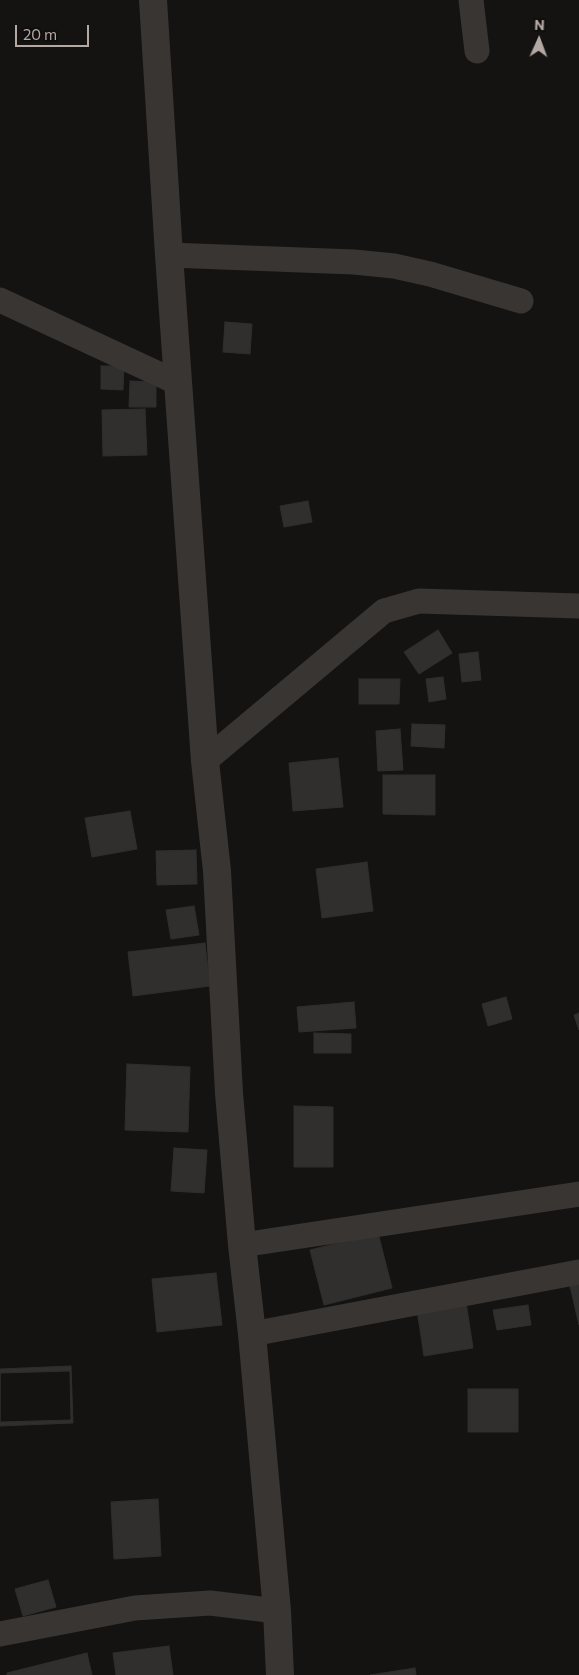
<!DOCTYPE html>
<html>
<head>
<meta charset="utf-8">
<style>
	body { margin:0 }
	#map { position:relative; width:579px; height:1675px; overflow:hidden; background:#141312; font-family:Commissioner,sans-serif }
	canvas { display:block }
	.north { position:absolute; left:514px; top:15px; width:50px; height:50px; -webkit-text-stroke:4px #0f0e0d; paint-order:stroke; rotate:2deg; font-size:14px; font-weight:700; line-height:20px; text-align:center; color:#b4a8a3 }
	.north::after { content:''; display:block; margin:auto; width:18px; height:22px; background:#b4a8a3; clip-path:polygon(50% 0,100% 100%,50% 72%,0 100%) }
	.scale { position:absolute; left:15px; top:25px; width:74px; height:22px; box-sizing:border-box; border:2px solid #b4a8a3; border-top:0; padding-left:6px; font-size:15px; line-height:18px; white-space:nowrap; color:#b4a8a3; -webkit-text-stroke:4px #0f0e0d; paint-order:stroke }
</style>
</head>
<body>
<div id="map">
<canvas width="579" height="1675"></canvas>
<div class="north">N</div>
<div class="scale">20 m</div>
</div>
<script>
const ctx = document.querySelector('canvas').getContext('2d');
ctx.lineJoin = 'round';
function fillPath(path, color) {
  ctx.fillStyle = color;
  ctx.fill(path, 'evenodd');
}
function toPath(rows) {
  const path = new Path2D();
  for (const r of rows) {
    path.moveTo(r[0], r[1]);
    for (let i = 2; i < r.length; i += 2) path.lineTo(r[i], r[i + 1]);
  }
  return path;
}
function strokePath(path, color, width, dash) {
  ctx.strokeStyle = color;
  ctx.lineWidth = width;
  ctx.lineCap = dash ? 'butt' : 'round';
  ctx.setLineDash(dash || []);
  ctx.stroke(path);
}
const building = toPath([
	[225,322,252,324,250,354,223,352,225,322],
	[101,366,124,366,123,390,101,389,101,366],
	[130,381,156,382,156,407,129,407,130,381],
	[145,409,147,455,103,456,102,410,145,409],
	[308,501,312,522,284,527,280,506,308,501],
	[438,630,452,653,419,674,404,652,438,630],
	[478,652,481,680,462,682,459,654,478,652],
	[443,677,446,699,429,702,426,679,443,677],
	[359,679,400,679,399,704,359,704,359,679],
	[412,724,445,725,444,748,411,746,412,724],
	[400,729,403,770,378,771,376,731,400,729],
	[338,758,343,807,293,811,289,763,338,758],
	[383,775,435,775,435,815,383,814,383,775],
	[130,811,137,849,92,857,85,818,130,811],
	[196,850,197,884,157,885,156,851,196,850],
	[367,862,373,911,322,918,316,869,367,862],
	[194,906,199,935,171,939,166,910,194,906],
	[205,943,210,986,133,996,128,952,205,943],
	[506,997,512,1019,488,1026,482,1004,506,997],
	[354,1002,356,1028,299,1032,297,1007,354,1002],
	[579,1013,579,1030,574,1015,579,1013],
	[314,1033,351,1034,351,1053,314,1053,314,1033],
	[127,1064,190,1067,188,1132,125,1130,127,1064],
	[294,1106,333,1107,333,1167,294,1167,294,1106],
	[174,1148,207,1150,204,1193,171,1191,174,1148],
	[378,1233,392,1288,324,1305,310,1250,378,1233],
	[216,1273,222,1325,157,1332,152,1279,216,1273],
	[579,1283,579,1325,570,1286,579,1283],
	[466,1302,473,1348,424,1356,417,1310,466,1302],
	[528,1305,531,1325,497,1330,493,1310,528,1305],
	[71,1366,73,1423,0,1426,0,1369,71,1366],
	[70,1371,71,1420,0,1422,0,1373,70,1371],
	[468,1389,518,1389,518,1432,468,1432,468,1389],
	[158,1499,161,1556,114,1559,111,1502,158,1499],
	[48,1580,56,1607,23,1616,15,1589,48,1580],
	[169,1646,173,1675,116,1675,113,1653,169,1646],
	[87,1653,92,1675,7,1675,7,1673,87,1653],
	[415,1668,416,1675,370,1675,415,1668]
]);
const minor = toPath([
	[471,0,477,51],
	[169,255,354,262,394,266,430,274,521,301],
	[0,300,178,383],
	[205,761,384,611,419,601,579,606],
	[242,1245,579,1194],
	[252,1334,579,1272],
	[0,1634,135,1608,210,1603,277,1611]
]);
const tertiary = toPath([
	[153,0,169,255,205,761,217,871,229,1093,242,1245,252,1334,277,1611,280,1675]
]);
fillPath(building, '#302f2d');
strokePath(building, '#302e2c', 1);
strokePath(minor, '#393533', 25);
strokePath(tertiary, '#393533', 28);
</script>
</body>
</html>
